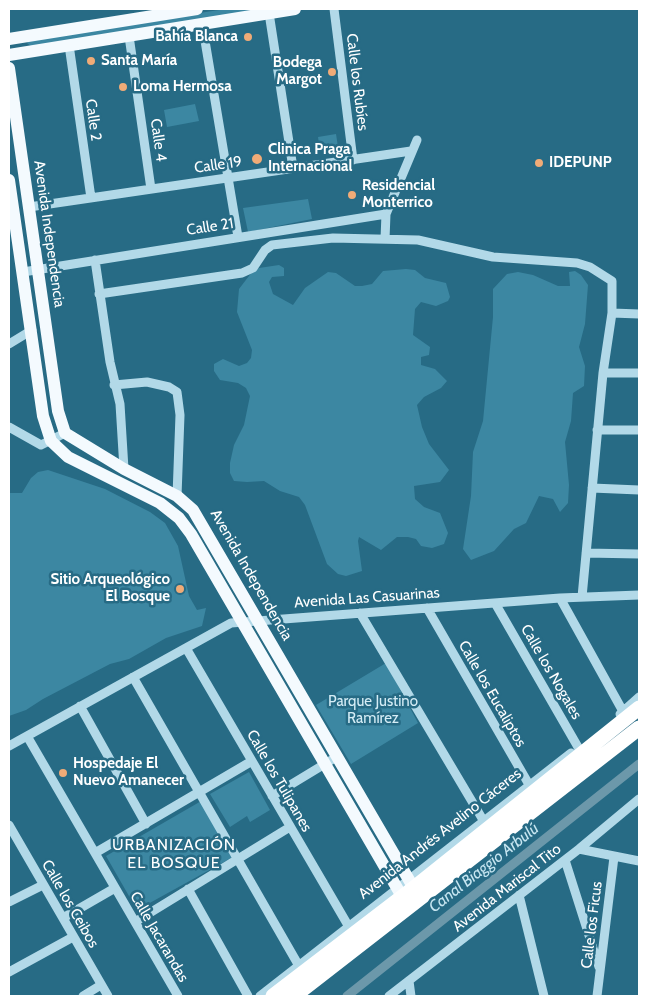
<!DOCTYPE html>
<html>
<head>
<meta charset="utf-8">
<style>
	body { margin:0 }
	#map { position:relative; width:648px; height:1005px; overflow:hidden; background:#276b85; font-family:Cabin,sans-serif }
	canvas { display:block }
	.frame { position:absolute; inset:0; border:10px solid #fff; pointer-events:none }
</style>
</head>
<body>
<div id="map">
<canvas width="648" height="1005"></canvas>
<div class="frame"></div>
</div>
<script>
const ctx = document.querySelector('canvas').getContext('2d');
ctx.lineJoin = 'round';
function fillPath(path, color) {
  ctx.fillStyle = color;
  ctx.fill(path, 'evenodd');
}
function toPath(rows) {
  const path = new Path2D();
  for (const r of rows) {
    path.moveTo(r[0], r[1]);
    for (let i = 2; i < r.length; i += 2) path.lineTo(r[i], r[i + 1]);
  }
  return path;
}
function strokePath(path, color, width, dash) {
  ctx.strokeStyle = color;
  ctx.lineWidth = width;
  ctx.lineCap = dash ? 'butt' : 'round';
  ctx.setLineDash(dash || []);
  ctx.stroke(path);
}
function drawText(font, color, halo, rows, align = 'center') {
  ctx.font = font + ' Cabin,sans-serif';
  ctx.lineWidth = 5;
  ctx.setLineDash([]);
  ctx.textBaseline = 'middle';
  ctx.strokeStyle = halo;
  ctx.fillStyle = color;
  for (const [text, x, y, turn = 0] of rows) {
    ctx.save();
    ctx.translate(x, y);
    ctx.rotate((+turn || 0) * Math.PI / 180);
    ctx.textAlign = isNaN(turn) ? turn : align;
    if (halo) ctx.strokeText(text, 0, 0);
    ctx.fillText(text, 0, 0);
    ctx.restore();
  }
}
const green = toPath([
	[226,9,271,9,32,47,27,43,32,38],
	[195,104,199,121,167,127,164,110],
	[336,134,338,147,320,151,318,137],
	[308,199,312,219,248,232,243,208],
	[279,265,284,268,284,276,272,277,269,282,273,294,293,305,305,288,328,272,336,273,355,286,362,286,372,284,383,271,406,269,415,270,425,278,446,283,450,297,448,301,436,306,421,302,415,309,413,335,430,347,429,355,421,357,421,365,435,369,447,381,441,388,424,397,417,405,422,427,429,444,449,470,440,482,414,486,415,499,424,507,440,513,448,533,444,544,432,548,421,546,416,539,408,537,397,537,381,550,359,537,358,541,362,571,346,576,338,574,327,564,305,505,299,497,280,491,264,481,247,482,234,481,230,473,230,463,234,445,244,425,250,396,246,388,238,383,220,380,214,371,214,364,223,359,239,366,247,363,251,358,252,350,237,312,239,289,252,272,259,268],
	[575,271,581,275,588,285,585,324,579,347,585,366,584,386,573,393,571,421,565,442,569,485,568,503,560,512,553,499,539,496,526,523,514,529,494,551,471,560,463,549,471,496,473,452,483,421,493,317,493,289,507,274,518,272,533,275,558,286,570,286,569,272],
	[48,470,105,489,150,512,165,523,178,546,189,596,197,610,206,608,202,626,166,638,129,659,110,664,43,699,26,710,9,716,9,493,22,493,31,478,38,472],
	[386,663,418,723,351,764,316,705],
	[249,772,270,810,250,822,247,816,230,827,210,794],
	[203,800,233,857,137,910,106,856]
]);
const canal = toPath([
	[347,996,639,764]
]);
const minor = toPath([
	[334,9,353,160],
	[269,13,293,168],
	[202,23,238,237],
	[129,36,151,189],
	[69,45,91,198],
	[29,207,411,151],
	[385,239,386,214,417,140],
	[95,260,110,362,120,404,124,469],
	[23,272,386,214],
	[99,294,242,273,253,268,265,250,272,245,333,238,418,240,493,257,577,263,590,267,612,281,612,313,603,373,582,597],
	[612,313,639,314],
	[9,344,32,330],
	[603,373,639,373],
	[114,385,147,382,169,387,177,392,180,415,177,496],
	[9,427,41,445,65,433],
	[597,430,639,430],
	[592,488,639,490],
	[586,553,639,554],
	[560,598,625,715],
	[495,603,582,754],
	[427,608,531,788],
	[360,613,486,825],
	[186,648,349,927],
	[133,677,299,966],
	[80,706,146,824],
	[620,714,639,697],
	[27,736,178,996],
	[9,746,231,623,560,598,639,595],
	[272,796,338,756],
	[9,825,108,996],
	[579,849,639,861],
	[95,853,252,761],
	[565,860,599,967],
	[188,889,248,996],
	[519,895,544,996],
	[9,902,43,885],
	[63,918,115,888],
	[135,922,290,827],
	[9,972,73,937],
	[409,981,411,996],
	[83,996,101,985],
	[260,996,571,753],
	[389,996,579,849,639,799],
	[597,996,614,857]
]);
const major = toPath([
	[9,39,197,9],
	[9,55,295,9],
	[9,68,58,411,65,433,124,469,177,496,193,510,419,897],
	[9,180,43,416,51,441,68,457,160,503,179,518,191,534,407,905]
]);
const highway = toPath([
	[273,996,414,888,639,708],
	[294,996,639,728]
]);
const markers = [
	[248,37,5,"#f0ab77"],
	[91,61,5,"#f0ab77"],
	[332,72,5,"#f0ab77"],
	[123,87,5,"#f0ab77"],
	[257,159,6,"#f0ab77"],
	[539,163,5,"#f0ab77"],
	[352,195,5,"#f0ab77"],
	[180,589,5,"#f0ab77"],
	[63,773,5,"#f0ab77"]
];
const poiNames = [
	["Bahía Blanca",238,37,"right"],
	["Santa María",101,61],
	["Bodega",322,63,"right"],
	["Margot",322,80,"right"],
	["Loma Hermosa",133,87],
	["Clinica Praga",268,150],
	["Internacional",268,167],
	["IDEPUNP",549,163],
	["Residencial",362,186],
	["Monterrico",362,203],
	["Sitio Arqueológico",170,580,"right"],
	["El Bosque",170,597,"right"],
	["Hospedaje El",73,764],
	["Nuevo Amanecer",73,781]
];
const streetNames = [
	["Calle los Rubíes",357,82,83],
	["Calle 2",93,120,82],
	["Calle 4",158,140,82],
	["Calle 19",218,165,-8],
	["Calle 21",210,227,-9],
	["Avenida Independencia",49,234,82],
	["Avenida Independencia",251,575,60],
	["Avenida Las Casuarinas",367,598,-4],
	["Calle los Nogales",551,672,60],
	["Calle los Eucaliptos",492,694,60],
	["Calle los Tulipanes",279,781,60],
	["Avenida Andrés Avelino Cáceres",440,834,-38],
	["Avenida Mariscal Tito",507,888,-38],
	["Calle los Ceibos",70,904,60],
	["Calle los Ficus",592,925,-83],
	["Calle Jacarandas",159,937,60]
];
const parkNames = [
	["Parque Justino",373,702],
	["Ramírez",373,719]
];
const neighbourhoodNames = [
	["URBANIZACIÓN",174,845],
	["EL BOSQUE",174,863]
];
const waterNames = [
	["Canal Biaggio Arbulú",484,868,-38]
];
fillPath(green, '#3c87a2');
strokePath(canal, '#6c98aa', 9);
strokePath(minor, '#b2d9e8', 9);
strokePath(major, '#f4fafe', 12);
strokePath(highway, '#fff', 15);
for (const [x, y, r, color] of markers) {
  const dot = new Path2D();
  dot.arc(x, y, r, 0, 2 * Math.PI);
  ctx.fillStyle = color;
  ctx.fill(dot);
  strokePath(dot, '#276b85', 2);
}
drawText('bold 15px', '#fff', '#276b85', poiNames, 'left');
drawText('15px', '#fff', '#276b85', streetNames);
drawText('15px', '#d5edf6', '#276b85', parkNames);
ctx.letterSpacing = '1px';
drawText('16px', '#fff', '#276b85', neighbourhoodNames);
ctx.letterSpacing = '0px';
drawText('italic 16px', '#c7e6f1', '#276b85', waterNames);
</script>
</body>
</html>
